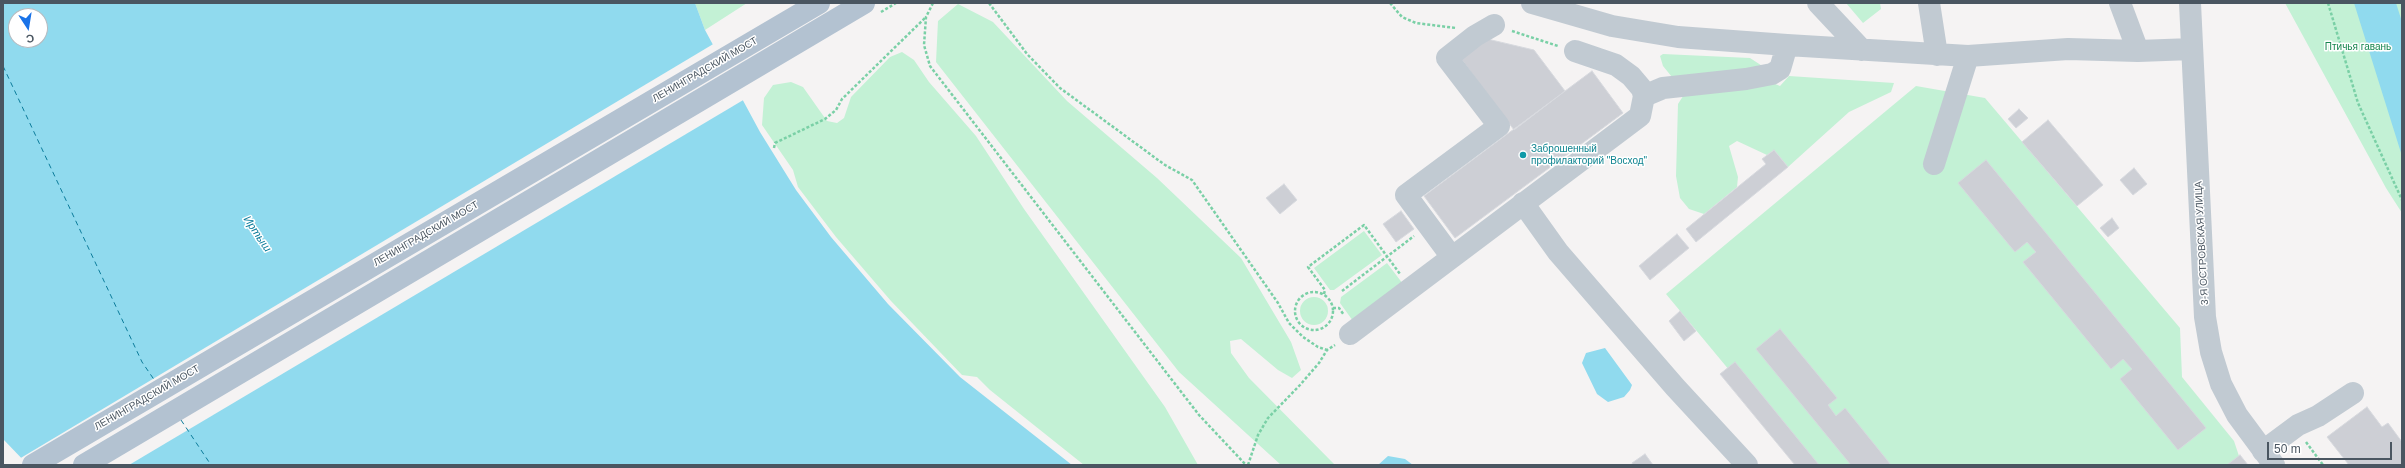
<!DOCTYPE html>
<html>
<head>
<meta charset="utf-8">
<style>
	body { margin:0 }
	#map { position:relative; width:2405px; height:468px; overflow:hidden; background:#f5f3f3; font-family:Arial,sans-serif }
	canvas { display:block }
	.frame { position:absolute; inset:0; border:4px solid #4a5661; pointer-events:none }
	.north { position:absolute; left:8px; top:8px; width:40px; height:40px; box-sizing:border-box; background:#fff; border:1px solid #b7bbc0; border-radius:50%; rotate:168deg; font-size:11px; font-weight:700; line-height:16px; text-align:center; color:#4a5661 }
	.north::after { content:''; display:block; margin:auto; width:14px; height:18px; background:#1a73e8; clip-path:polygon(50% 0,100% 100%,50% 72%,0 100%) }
	.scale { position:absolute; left:2267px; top:442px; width:125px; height:18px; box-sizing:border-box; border:2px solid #4a5661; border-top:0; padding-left:5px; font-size:12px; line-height:14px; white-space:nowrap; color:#4a5661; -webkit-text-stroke:3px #fff; paint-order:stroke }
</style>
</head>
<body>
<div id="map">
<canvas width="2405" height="468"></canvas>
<div class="frame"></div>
<div class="north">С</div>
<div class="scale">50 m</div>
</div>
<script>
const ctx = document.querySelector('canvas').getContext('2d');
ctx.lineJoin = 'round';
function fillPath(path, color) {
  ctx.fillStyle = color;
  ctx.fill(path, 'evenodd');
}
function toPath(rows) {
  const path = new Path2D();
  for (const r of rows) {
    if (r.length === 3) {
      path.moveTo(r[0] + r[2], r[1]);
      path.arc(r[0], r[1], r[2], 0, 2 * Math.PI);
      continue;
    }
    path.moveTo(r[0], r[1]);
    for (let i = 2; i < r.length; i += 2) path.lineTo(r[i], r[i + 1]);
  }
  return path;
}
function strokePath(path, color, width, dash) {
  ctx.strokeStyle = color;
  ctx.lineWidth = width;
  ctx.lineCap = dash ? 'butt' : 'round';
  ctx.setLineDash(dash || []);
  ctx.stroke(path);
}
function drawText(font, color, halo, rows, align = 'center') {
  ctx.font = font + ' Arial,sans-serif';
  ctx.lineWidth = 3;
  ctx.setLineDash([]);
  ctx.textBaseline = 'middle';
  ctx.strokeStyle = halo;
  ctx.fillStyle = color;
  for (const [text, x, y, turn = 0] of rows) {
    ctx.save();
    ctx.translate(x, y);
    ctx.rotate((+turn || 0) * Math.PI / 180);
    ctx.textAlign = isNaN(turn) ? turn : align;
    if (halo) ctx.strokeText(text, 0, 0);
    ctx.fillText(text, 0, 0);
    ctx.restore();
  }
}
const green = toPath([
	[695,3,747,3,705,30],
	[1846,3,1880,3,1881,9,1863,23],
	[2285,3,2402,3,2402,213,2386,188],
	[958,4,993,22,1067,101,1157,178,1241,258,1291,342,1301,370,1292,378,1278,370,1241,339,1230,341,1231,353,1249,378,1335,465,1281,465,1179,372,936,62,938,21],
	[902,52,914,60,929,82,976,136,1024,209,1165,407,1198,465,1084,465,990,390,977,377,962,375,891,301,836,237,798,187,793,170,762,125,764,98,773,85,791,82,803,87,827,121,837,123,844,118,851,97,890,57],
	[1663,54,1750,58,1770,71,1768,81,1780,86,1789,76,1894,83,1891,92,1849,112,1788,167,1774,150,1767,155,1737,141,1729,146,1738,177,1737,187,1704,214,1689,209,1680,198,1676,176,1678,104,1685,93,1663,66,1660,56],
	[1916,86,1985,98,2180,328,2182,377,2234,441,2242,465,1808,465,1666,294],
	[1364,231,1382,255,1334,290,1330,290,1314,268],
	[1387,263,1403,284,1353,321,1340,303,1341,297],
	[1314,311,14]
]);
const water = toPath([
	[3,3,695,3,705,30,760,132,796,190,831,237,888,304,960,377,1072,465,28,465,3,439],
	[16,16,40,16,40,40,16,40],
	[2354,3,2396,3,2402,22,2402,156],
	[1605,348,1632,385,1630,390,1624,397,1608,402,1597,394,1582,363,1586,353],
	[1388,456,1405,459,1413,465,1378,465]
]);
const pier = toPath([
	[715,43,745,99,129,465,25,465,19,459]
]);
const ferry = toPath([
	[3,66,142,362,155,381],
	[181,420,211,465]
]);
const building = toPath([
	[1483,38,1534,50,1565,91,1514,130,1459,56,1483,38],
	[1592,71,1623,113,1455,238,1424,196,1592,71],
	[2019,109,2028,118,2016,128,2008,119,2019,109],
	[2048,120,2103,185,2077,206,2022,142,2048,120],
	[1774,150,1788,167,1696,242,1686,229,1766,164,1762,159,1774,150],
	[1986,160,2206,428,2178,450,2120,379,2132,369,2123,359,2111,369,2023,262,2036,252,2027,242,2015,252,1958,183,1986,160],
	[2134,168,2147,184,2133,195,2120,180,2134,168],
	[1284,184,1297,200,1280,214,1266,198,1284,184],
	[1401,211,1414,229,1396,242,1383,224,1401,211],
	[2112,218,2119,228,2108,237,2100,228,2112,218],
	[1677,234,1689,248,1650,280,1639,266,1677,234],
	[1680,311,1696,331,1684,341,1669,321,1680,311],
	[1780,329,1837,398,1828,405,1836,416,1845,408,1891,465,1851,465,1756,349,1780,329],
	[1735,362,1819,465,1795,465,1720,374,1735,362],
	[2367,407,2382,427,2388,423,2402,442,2402,465,2349,465,2327,437,2367,407],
	[1645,454,1653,465,1633,465,1632,463,1645,454],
	[2240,455,2248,465,2227,465,2240,455]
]);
const path = toPath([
	[933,3,926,17,924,45,930,66,1199,415,1246,465],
	[989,3,1027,54,1060,88,1165,165,1192,180,1278,303,1289,323,1303,337,1318,347,1327,350],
	[1390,3,1402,17,1416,23,1456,28],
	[2328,3,2358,103,2402,200],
	[881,12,896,3],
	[1512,31,1558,46],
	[774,148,775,143,825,119,836,110,842,99,926,17],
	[1342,291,1414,236],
	[1314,311,19],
	[1324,294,1325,290,1308,267,1364,225,1400,274],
	[1333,308,1339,308,1344,315],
	[2306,442,2323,465],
	[1248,465,1258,435,1268,418,1300,385,1319,363,1327,350,1335,345]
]);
const minor = toPath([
	[1532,3,1612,26,1678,37,1787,45,1968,56,2068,49,2138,51,2192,49],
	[1818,3,1862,50],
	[1929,3,1937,55],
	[2120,3,2138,51],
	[2190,3,2205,317,2211,352,2221,384,2237,415,2274,465],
	[1644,96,1663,88,1746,79,1772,74,1780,69,1787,45],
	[1934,164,1968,56],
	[1523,203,1558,252,1675,387,1747,465],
	[1451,256,1406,195,1499,126,1447,58,1475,36,1494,25],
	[1350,334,1640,116,1644,96,1642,89,1631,76,1616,65,1575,51],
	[2263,451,2298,425,2318,416,2353,393]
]);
const major = toPath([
	[33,465,819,3],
	[84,465,864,3]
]);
const markers = [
	[1523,155,4,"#0f9aa8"]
];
const parkNames = [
	["Птичья гавань",2358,47]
];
const streetNames = [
	["ЛЕНИНГРАДСКИЙ МОСТ",705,70,-30],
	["ЛЕНИНГРАДСКИЙ МОСТ",426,234,-30],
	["3-Я ОСТРОВСКАЯ УЛИЦА",2202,243,-93],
	["ЛЕНИНГРАДСКИЙ МОСТ",147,398,-30]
];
const cultureNames = [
	["Заброшенный",1531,149],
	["профилакторий \"Восход\"",1531,161]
];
const waterNames = [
	["Иртыш",257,234,56]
];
fillPath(green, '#c3f1d5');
fillPath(water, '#90daee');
fillPath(pier, '#f5f3f3');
strokePath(ferry, '#0c7c9b', 1, [5, 4]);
fillPath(building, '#cdcfd5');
strokePath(building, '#d7d9de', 1);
strokePath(path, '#7ad0a6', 2.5, [3, 2]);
strokePath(minor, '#c1cad2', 22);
strokePath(major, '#b3c2d1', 22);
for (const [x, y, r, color] of markers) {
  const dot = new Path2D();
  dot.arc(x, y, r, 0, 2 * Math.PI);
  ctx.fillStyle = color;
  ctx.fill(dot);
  strokePath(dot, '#fff', 1.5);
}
drawText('10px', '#17864f', '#fff', parkNames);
drawText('10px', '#4a5661', '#fff', streetNames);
drawText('10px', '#0d838f', '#fff', cultureNames, 'left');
drawText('italic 11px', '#0c7c9b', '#fff', waterNames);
</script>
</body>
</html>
